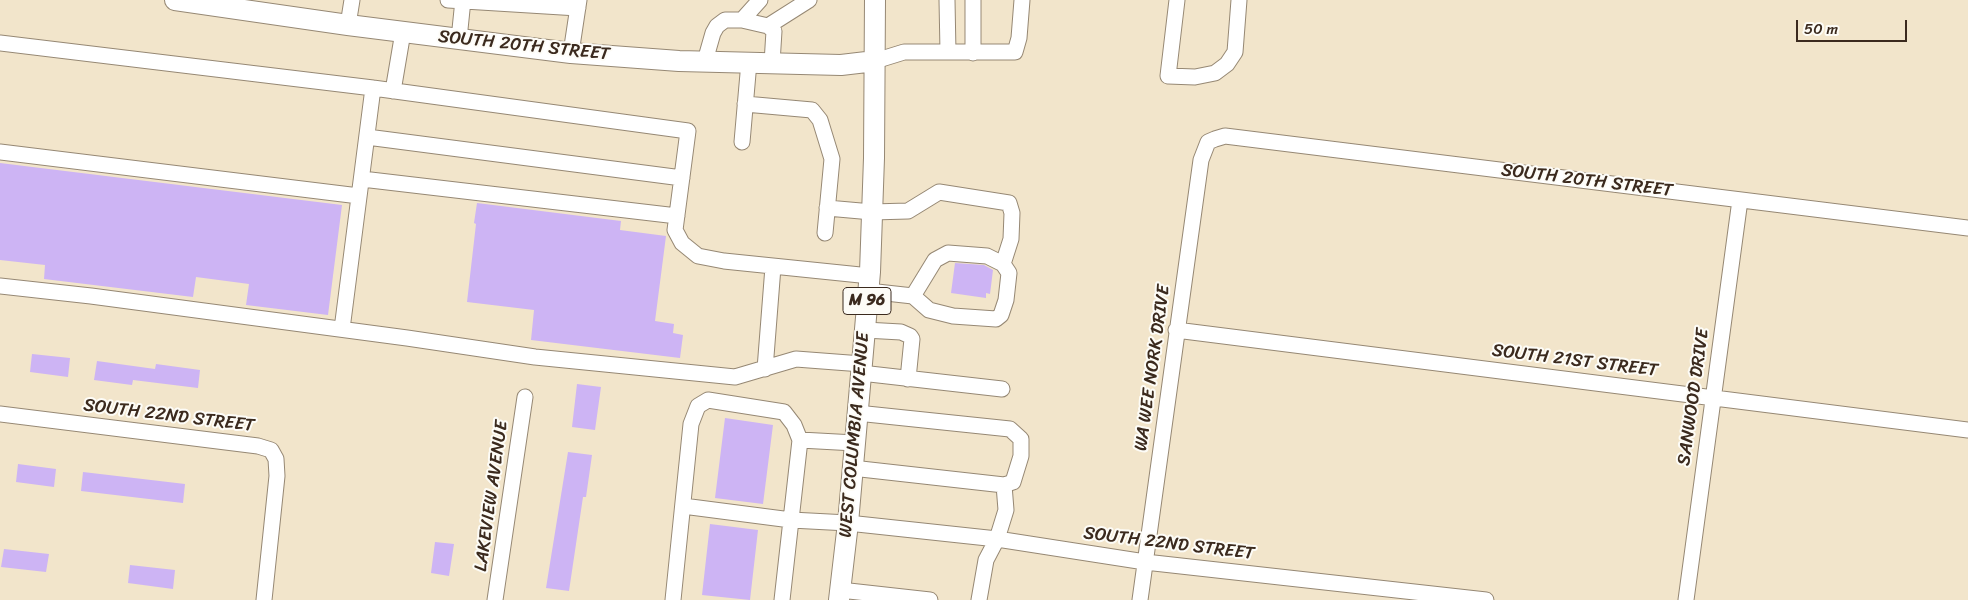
<!DOCTYPE html>
<html>
<head>
<meta charset="utf-8">
<style>
	body { margin:0 }
	#map { position:relative; width:1968px; height:600px; overflow:hidden; background:#f2e5cb; font-family:Sriracha,sans-serif }
	canvas { display:block }
	.scale { position:absolute; left:1796px; top:20px; width:111px; height:22px; box-sizing:border-box; border:2px solid #3b2a1e; border-top:0; padding-left:6px; font-size:15px; line-height:18px; white-space:nowrap; color:#3b2a1e; -webkit-text-stroke:4px #fdfcf7; paint-order:stroke }
</style>
</head>
<body>
<div id="map">
<canvas width="1968" height="600"></canvas>
<div class="scale">50 m</div>
</div>
<script>
const ctx = document.querySelector('canvas').getContext('2d');
ctx.lineJoin = 'round';
function fillPath(path, color) {
  ctx.fillStyle = color;
  ctx.fill(path, 'evenodd');
}
function toPath(rows) {
  const path = new Path2D();
  for (const r of rows) {
    path.moveTo(r[0], r[1]);
    for (let i = 2; i < r.length; i += 2) path.lineTo(r[i], r[i + 1]);
  }
  return path;
}
function strokePath(path, color, width, dash) {
  ctx.strokeStyle = color;
  ctx.lineWidth = width;
  ctx.lineCap = dash ? 'butt' : 'round';
  ctx.setLineDash(dash || []);
  ctx.stroke(path);
}
function drawText(font, color, halo, rows, align = 'center') {
  ctx.font = font + ' Sriracha,sans-serif';
  ctx.lineWidth = 4;
  ctx.setLineDash([]);
  ctx.textBaseline = 'middle';
  ctx.strokeStyle = halo;
  ctx.fillStyle = color;
  for (const [text, x, y, turn = 0] of rows) {
    ctx.save();
    ctx.translate(x, y);
    ctx.rotate((+turn || 0) * Math.PI / 180);
    ctx.textAlign = isNaN(turn) ? turn : align;
    if (halo) ctx.strokeText(text, 0, 0);
    ctx.fillText(text, 0, 0);
    ctx.restore();
  }
}
const building = toPath([
	[0,163,342,205,328,315,246,305,249,284,196,277,193,297,44,279,45,265,0,260],
	[477,203,621,221,620,230,666,236,655,321,674,324,673,333,683,335,680,358,531,340,534,310,467,302,476,224,474,223],
	[955,263,984,265,993,270,990,294,986,293,986,298,951,293],
	[32,354,70,358,68,377,30,372],
	[97,361,155,369,156,364,200,370,198,388,133,380,132,385,94,380],
	[577,384,601,387,595,430,572,427],
	[725,418,773,425,763,504,715,498],
	[568,452,592,455,586,497,583,497,569,591,546,588],
	[18,464,56,469,54,487,16,482],
	[83,472,185,484,183,503,81,491],
	[710,524,758,530,750,600,702,595],
	[435,542,454,544,449,576,431,573],
	[4,549,49,554,46,572,1,567],
	[130,565,175,570,173,589,128,583]
]);
const minor = toPath([
	[448,0,578,8],
	[947,0,948,52],
	[1177,0,1168,76,1195,77,1215,73,1227,64,1235,52,1239,0],
	[742,20,760,0],
	[348,25,352,0],
	[768,26,809,0],
	[459,39,463,0],
	[0,43,373,88,688,131,675,230,682,243,698,256,724,261,870,276],
	[571,53,579,0],
	[973,53,973,0],
	[705,61,713,33,717,26,725,20,742,20,768,26,774,31,772,63],
	[875,61,904,52,1015,52,1019,38,1022,0],
	[393,91,403,32],
	[745,104,812,110,820,120,832,159,825,233],
	[367,137,682,178],
	[742,142,749,62],
	[0,152,359,196],
	[362,179,677,216],
	[827,208,872,212,908,211,939,192,1009,203,1012,213,1011,239,1003,264],
	[0,286,91,296,407,338,535,357,735,377,796,359,862,364],
	[868,291,913,296,929,310,953,316,996,319,1001,315,1006,300,1009,273,1003,264,987,256,948,253,935,260,913,296],
	[342,329,373,88],
	[865,330,901,332,910,336,912,339,908,379],
	[1176,330,1968,430],
	[765,369,773,267],
	[861,373,1002,389],
	[0,414,258,446,271,450,276,459,277,476,264,600],
	[852,468,1004,485,1013,482,1021,456,1021,439,1010,429,857,413],
	[683,506,791,520,848,523,997,539,1145,562,1486,600],
	[840,590,930,600],
	[495,600,525,397],
	[673,600,691,424,698,406,708,400,784,412,794,425,800,440,855,443],
	[782,600,800,440],
	[979,600,986,560,997,539,1006,510,1004,485],
	[1140,600,1201,160,1208,142,1215,139,1225,136,1968,228],
	[1686,600,1740,200]
]);
const major = toPath([
	[175,0,348,25,571,53,679,61,841,65,875,61],
	[839,600,848,523,870,272,874,158,875,0]
]);
const shields = [
	[867,301,48]
];
const shieldNames = [
	["M 96",867,301]
];
const streetNames = [
	["SOUTH 20TH STREET",524,46,6],
	["SOUTH 20TH STREET",1587,181,7],
	["SOUTH 21ST STREET",1575,361,7],
	["WA WEE NORK DRIVE",1153,368,-82],
	["SANWOOD DRIVE",1694,397,-82],
	["SOUTH 22ND STREET",169,416,7],
	["WEST COLUMBIA AVENUE",855,435,-85],
	["LAKEVIEW AVENUE",492,496,-82],
	["SOUTH 22ND STREET",1169,544,7]
];
fillPath(building, '#cdb4f4');
strokePath(minor, '#968874', 17);
strokePath(major, '#968874', 22);
strokePath(minor, '#fff', 15);
strokePath(major, '#fff', 20);
for (const [x, y, w] of shields) {
  const box = new Path2D();
  box.roundRect(x - w / 2, y - 13.5, w, 27, 4);
  ctx.fillStyle = '#fdfcf7';
  ctx.fill(box);
  strokePath(box, '#3b2a1e', 1);
}
drawText('bold 16px', '#3b2a1e', null, shieldNames);
drawText('18px', '#3b2a1e', '#fdfcf7', streetNames);
</script>
</body>
</html>
